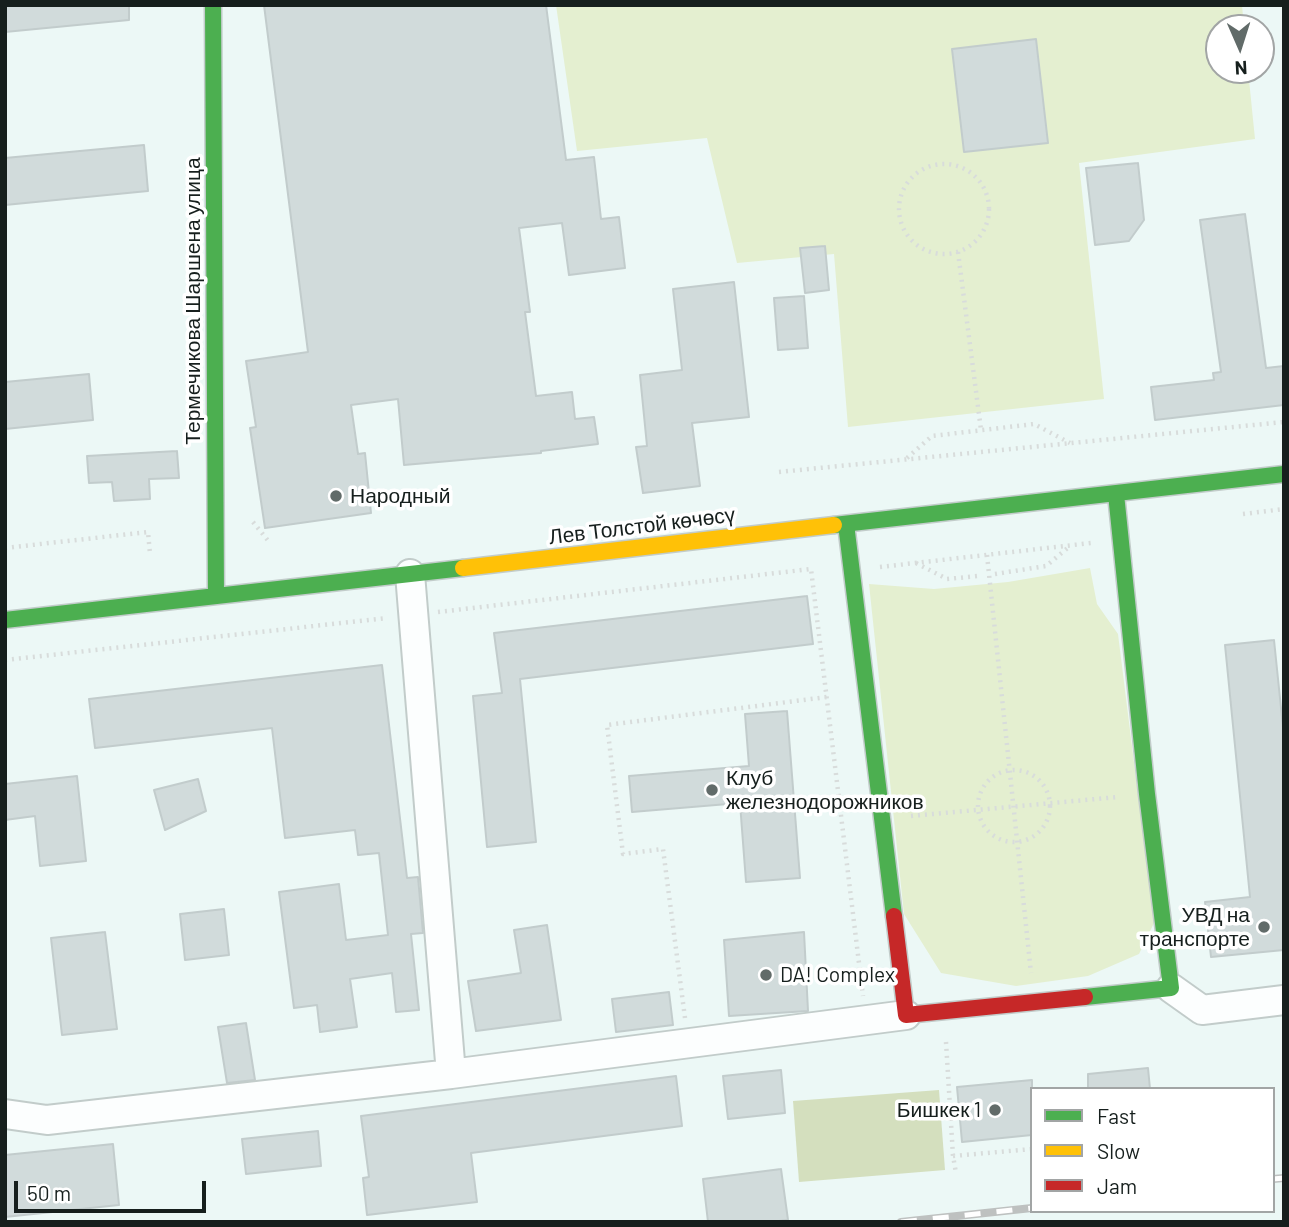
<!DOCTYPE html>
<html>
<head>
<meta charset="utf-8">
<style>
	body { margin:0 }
	#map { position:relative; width:1289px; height:1227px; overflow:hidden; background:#ecf8f6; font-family:Barlow,sans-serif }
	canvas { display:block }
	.frame { position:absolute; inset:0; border:7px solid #161f1d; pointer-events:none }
	.legend { position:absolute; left:1030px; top:1087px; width:245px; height:126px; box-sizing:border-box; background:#fff; border:2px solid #a2a5a5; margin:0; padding:9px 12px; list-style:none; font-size:21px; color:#161f1d }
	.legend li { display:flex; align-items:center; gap:14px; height:35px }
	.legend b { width:35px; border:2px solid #a2a5a5 }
	.north { position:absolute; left:1205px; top:14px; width:70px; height:70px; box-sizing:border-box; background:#fff; border:2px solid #a2a5a5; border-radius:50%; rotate:177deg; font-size:19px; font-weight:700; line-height:28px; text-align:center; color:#161f1d }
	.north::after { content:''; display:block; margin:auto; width:24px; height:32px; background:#616b69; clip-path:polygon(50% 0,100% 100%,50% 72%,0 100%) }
	.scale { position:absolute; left:14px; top:1181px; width:192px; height:32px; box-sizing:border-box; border:4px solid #161f1d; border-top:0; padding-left:9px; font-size:21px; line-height:24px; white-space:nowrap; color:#161f1d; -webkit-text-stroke:5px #fff; paint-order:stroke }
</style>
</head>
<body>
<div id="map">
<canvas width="1289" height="1227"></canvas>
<div class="frame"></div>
<ul class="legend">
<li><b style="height:9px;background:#4caf50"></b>Fast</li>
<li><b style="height:9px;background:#ffc107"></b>Slow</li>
<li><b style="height:9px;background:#c62828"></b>Jam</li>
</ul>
<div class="north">N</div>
<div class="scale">50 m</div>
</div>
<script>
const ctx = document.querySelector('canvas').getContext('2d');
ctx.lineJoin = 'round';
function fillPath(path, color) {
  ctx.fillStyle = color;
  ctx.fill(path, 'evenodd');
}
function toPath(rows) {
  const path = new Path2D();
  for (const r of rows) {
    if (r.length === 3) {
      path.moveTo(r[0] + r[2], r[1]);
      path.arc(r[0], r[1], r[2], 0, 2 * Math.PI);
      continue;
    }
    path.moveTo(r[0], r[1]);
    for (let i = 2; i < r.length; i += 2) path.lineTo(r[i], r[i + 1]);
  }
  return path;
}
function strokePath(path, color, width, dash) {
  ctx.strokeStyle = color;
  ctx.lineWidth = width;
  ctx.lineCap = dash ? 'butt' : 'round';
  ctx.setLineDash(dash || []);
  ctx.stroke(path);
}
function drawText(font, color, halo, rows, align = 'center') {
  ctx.font = font + ' Barlow,sans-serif';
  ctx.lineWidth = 7;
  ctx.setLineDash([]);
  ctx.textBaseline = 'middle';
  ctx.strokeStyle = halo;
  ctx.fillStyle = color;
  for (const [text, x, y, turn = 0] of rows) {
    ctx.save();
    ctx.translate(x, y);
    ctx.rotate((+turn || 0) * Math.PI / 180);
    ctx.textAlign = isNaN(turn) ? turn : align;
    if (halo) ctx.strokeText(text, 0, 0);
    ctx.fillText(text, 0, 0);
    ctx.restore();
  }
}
const green = toPath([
	[556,5,1242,5,1244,28,1219,28,1219,70,1248,70,1255,139,1079,163,1104,399,848,427,834,254,737,263,707,138,577,151],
	[1090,568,1097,604,1118,634,1154,923,1139,954,1088,976,1016,986,941,973,904,914,869,584,934,589,1008,582]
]);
const forest = toPath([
	[939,1090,945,1170,799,1182,793,1101]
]);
const building = toPath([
	[5,5,129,5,129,20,5,32,5,5],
	[264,5,546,5,566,160,594,157,601,219,619,217,625,268,569,275,562,223,519,228,530,312,525,312,536,396,572,392,575,419,594,417,598,444,541,451,541,453,404,465,398,399,351,405,358,454,365,453,371,513,265,528,250,428,256,427,246,361,308,352,264,5],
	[1036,39,1048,143,964,152,952,49,1036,39],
	[144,145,148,191,5,205,5,158,144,145],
	[1138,163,1144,220,1129,241,1095,245,1086,168,1138,163],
	[1245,214,1266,368,1284,366,1284,405,1155,420,1151,387,1214,380,1213,373,1221,372,1200,220,1245,214],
	[825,246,829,290,805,293,800,248,825,246],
	[734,282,749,417,692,423,700,486,643,493,636,447,647,446,640,375,682,370,673,289,734,282],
	[804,296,808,348,778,350,774,298,804,296],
	[89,374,93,420,5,429,5,382,89,374],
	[177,451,179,478,149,479,150,499,114,501,112,482,89,483,87,456,177,451],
	[807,596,813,644,520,679,536,842,487,847,473,696,502,693,494,633,807,596],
	[1274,640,1284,737,1284,950,1211,957,1205,902,1250,897,1225,645,1274,640],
	[382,665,407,878,418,877,423,933,411,934,419,1010,396,1012,392,973,350,979,357,1027,320,1032,317,1005,294,1008,279,892,339,884,346,940,388,935,379,853,358,855,355,830,285,838,272,728,95,748,89,699,382,665],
	[787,711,800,878,746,882,740,803,632,812,629,776,749,766,745,714,787,711],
	[77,776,86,861,40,866,35,816,5,820,5,784,77,776],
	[198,779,206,811,165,830,154,790,198,779],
	[224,909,229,955,185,960,180,914,224,909],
	[547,925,561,1020,476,1031,468,981,521,973,514,930,547,925],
	[105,932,117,1029,62,1035,51,938,105,932],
	[804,932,808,1011,729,1016,724,940,804,932],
	[669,992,673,1025,616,1032,612,999,669,992],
	[246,1023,255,1080,227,1083,218,1027,246,1023],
	[1148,1068,1150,1089,1088,1089,1088,1074,1148,1068],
	[781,1070,785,1113,728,1119,723,1076,781,1070],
	[676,1076,682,1126,471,1153,477,1202,367,1215,363,1178,369,1177,361,1116,676,1076],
	[1032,1080,1032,1135,962,1142,957,1087,1032,1080],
	[318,1131,321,1166,246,1174,242,1139,318,1131],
	[113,1144,119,1205,5,1217,5,1155,113,1144],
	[781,1169,788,1220,770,1222,708,1222,703,1179,781,1169]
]);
const path = toPath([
	[944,209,45],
	[958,252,981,430],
	[907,458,932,436,1034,424,1070,443],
	[779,472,1284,422],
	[1243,514,1284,509],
	[253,522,270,543],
	[5,548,148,532,150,554],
	[987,555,1031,973],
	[916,563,947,579,978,576],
	[880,567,1091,543],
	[995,574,1046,566,1070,546],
	[438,612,811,569,863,996],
	[5,660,387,618],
	[1014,806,36],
	[911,816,1118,797],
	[685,1018,663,849,623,854,607,725,827,697],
	[946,1042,953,1156,956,1173],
	[953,1156,1032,1149]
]);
const street = toPath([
	[410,574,451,1074,906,1015],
	[1171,988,1202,1010,1284,1000],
	[5,1114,47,1120,451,1074]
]);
const fast = toPath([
	[213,5,216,596],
	[846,524,894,916],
	[834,525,1284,474],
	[5,620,463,568],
	[1085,997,1171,988,1147,794,1116,494]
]);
const slow = toPath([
	[463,568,834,525]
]);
const jam = toPath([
	[894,916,906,1015,1085,997]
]);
const rail = toPath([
	[1273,1179,1284,1178],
	[901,1222,1032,1208]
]);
const markers = [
	[336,496,7,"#616b69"],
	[712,790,7,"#616b69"],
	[1264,927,7,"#616b69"],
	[766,975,7,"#616b69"],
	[995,1110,7,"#616b69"]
];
const streetNames = [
	["Термечикова Шаршена улица",193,301,-90],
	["Лев Толстой көчөсү",642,526,-7]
];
const poiNames = [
	["Народный",350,496],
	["Клуб",726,778],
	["железнодорожников",726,802],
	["УВД на",1250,915,"right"],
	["транспорте",1250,939,"right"],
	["DA! Complex",780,975],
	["Бишкек 1",981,1110,"right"]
];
fillPath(green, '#e4efd0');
fillPath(forest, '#d4dfbe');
fillPath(building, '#d1dbdb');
strokePath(building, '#c2cccc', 2);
strokePath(street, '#c2ccca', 32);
strokePath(fast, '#c2ccca', 19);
strokePath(slow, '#c2ccca', 19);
strokePath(jam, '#c2ccca', 19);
strokePath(path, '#d8dcdb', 4.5, [2, 5]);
strokePath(street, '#fcfefe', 28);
strokePath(fast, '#4caf50', 16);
strokePath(slow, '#ffc107', 16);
strokePath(jam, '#c62828', 16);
strokePath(rail, '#bec1c0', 8);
strokePath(rail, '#fff', 5, [16]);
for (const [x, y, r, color] of markers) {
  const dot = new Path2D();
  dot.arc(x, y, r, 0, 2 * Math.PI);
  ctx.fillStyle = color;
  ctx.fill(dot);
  strokePath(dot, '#fff', 2.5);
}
drawText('21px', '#161f1d', '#fff', streetNames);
drawText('21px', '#161f1d', '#fff', poiNames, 'left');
</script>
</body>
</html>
